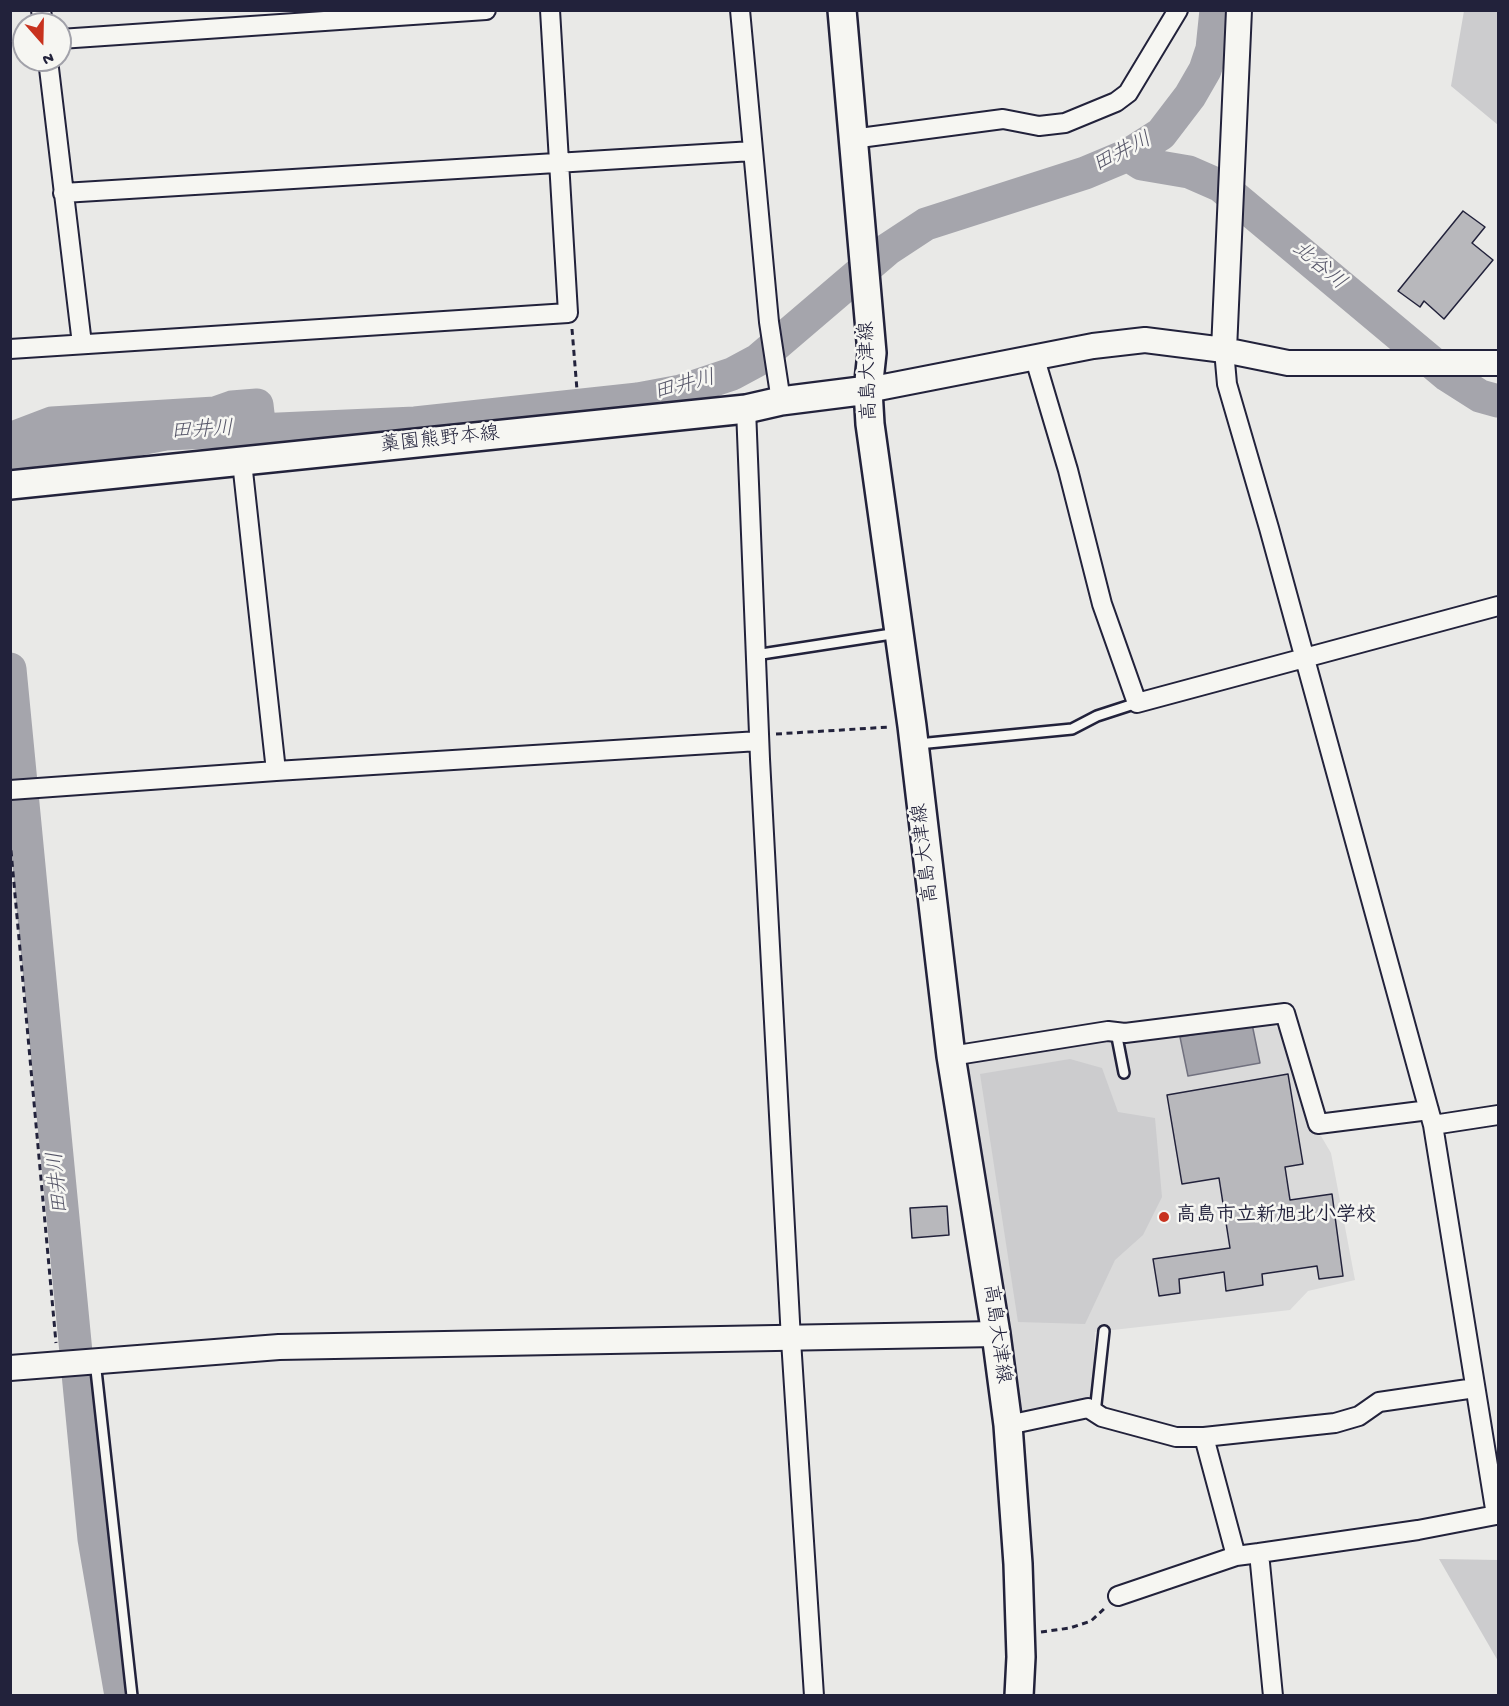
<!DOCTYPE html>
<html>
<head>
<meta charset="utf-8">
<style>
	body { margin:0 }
	#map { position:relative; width:1509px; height:1706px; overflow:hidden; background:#e9e9e7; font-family:"Gochi Hand",sans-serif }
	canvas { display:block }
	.frame { position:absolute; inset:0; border:12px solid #22223b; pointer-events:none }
	.north { position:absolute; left:12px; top:12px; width:60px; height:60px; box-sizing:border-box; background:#f6f6f2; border:2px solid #a1a1a9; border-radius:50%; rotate:160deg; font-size:16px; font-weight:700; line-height:24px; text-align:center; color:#22223b }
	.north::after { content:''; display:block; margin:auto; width:21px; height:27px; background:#c8321e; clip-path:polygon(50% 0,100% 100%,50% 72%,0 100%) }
</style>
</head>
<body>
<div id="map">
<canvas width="1509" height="1706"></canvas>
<div class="frame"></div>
<div class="north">N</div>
</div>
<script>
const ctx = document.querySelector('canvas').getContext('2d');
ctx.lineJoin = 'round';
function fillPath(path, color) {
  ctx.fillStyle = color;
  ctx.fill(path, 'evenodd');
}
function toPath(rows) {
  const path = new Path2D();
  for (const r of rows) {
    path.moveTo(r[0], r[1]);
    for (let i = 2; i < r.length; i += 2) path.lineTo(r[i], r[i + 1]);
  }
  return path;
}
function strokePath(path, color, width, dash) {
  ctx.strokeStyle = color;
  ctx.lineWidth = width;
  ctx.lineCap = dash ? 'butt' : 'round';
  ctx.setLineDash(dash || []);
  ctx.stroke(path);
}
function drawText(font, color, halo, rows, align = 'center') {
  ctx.font = font + ' "Gochi Hand","Klee One",sans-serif';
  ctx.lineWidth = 5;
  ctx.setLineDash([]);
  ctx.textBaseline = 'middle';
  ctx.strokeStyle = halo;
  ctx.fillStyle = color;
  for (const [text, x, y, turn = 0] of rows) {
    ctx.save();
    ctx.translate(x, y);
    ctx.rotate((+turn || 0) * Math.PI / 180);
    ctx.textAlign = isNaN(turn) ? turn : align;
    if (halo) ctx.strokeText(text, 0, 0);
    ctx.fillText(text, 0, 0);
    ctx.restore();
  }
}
const built = toPath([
	[1258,1021,1274,1025,1283,1033,1311,1133,1321,1136,1331,1153,1355,1280,1308,1291,1290,1310,1095,1332,1092,1399,1016,1414,964,1067,976,1060]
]);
const green = toPath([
	[1464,11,1498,11,1498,125,1451,86],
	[1070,1059,1102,1068,1118,1112,1155,1118,1162,1197,1143,1235,1115,1260,1085,1324,1018,1322,980,1074],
	[1439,1559,1498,1560,1498,1661]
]);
const water = toPath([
	[1252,1024,1260,1063,1188,1076,1180,1037,1252,1024]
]);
const river = toPath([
	[1128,155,1142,164,1189,172,1221,186,1447,375,1480,396,1498,401],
	[10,439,52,423,215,413,232,407,257,405,260,431],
	[10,467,16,459,32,450,112,444,166,434,415,423,638,399,681,391,732,374,758,360,888,249,926,224,1085,173,1128,155,1161,134,1190,96,1205,70,1212,49,1216,10],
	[10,669,94,1539,121,1696]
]);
const building = toPath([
	[1463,211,1485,227,1472,243,1493,260,1444,319,1424,301,1420,307,1398,291,1463,211],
	[1288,1074,1303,1164,1285,1167,1290,1200,1332,1194,1343,1276,1319,1279,1317,1266,1262,1274,1263,1285,1226,1291,1224,1272,1179,1279,1180,1293,1159,1296,1153,1259,1230,1248,1219,1178,1182,1184,1167,1095,1288,1074],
	[947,1206,949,1235,912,1238,910,1208,947,1206]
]);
const path = toPath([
	[572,329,577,390],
	[776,734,890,727],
	[10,840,56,1343],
	[1041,1632,1070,1628,1091,1621,1106,1607]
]);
const service = toPath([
	[755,655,898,633],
	[918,744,1072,729,1097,716,1137,703],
	[1116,1032,1124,1073],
	[95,1361,132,1696],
	[1095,1413,1104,1331]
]);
const minor = toPath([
	[41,10,43,24],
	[740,10,769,322,781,401],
	[60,39,486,10],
	[48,60,82,344],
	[852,139,1003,119,1039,126,1065,123,1116,102,1128,93,1178,10],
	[63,193,753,151],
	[10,349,568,313,550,10],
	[1224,350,1227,384,1269,528,1433,1125,1496,1515,1418,1530,1259,1553,1273,1696],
	[1035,359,1068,470,1102,604,1137,703,1498,606],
	[746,409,760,759,791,1340,814,1696],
	[242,462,276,771],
	[10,790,276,771,759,741],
	[951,1056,1108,1031,1125,1033,1285,1013,1318,1124,1429,1110],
	[1433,1125,1498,1115],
	[1008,1425,1088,1408,1102,1417,1176,1437,1204,1437,1335,1423,1359,1416,1379,1402,1475,1388],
	[1204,1437,1236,1556],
	[1118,1596,1236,1556,1259,1553]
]);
const tertiary = toPath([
	[1224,350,1239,10],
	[868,390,1093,346,1145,340,1224,350,1288,363,1498,363],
	[10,1368,279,1347,996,1334]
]);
const secondary = toPath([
	[842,10,872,353,868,390,870,424,912,726,951,1056,996,1334,1008,1425,1018,1564,1021,1657,1019,1696],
	[10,485,746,409,781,401,868,390]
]);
const markers = [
	[1164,1217,6,"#c8321e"]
];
const streetNames = [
	["高島大津線",870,371,-92],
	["藁園熊野本線",440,441,-6],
	["高島大津線",927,853,-97],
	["高島大津線",995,1334,82]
];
const poiNames = [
	["高島市立新旭北小学校",1176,1217]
];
const waterNames = [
	["田井川",1123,154,-27],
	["北谷川",1318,267,40],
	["田井川",685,387,-15],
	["田井川",202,432,-3],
	["田井川",60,1183,-95]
];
fillPath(built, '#dadada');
fillPath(green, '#ccccce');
fillPath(water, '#a5a5ac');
strokePath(water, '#71717f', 1.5);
strokePath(river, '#a5a5ac', 33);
fillPath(building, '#b8b8bc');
strokePath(building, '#22223b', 1.5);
strokePath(service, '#22223b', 14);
strokePath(minor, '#22223b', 22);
strokePath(tertiary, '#22223b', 28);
strokePath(secondary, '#22223b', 32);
strokePath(path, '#22223b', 3, [6, 4.5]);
strokePath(service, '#f6f6f2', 9);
strokePath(minor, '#f6f6f2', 18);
strokePath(tertiary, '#f6f6f2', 24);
strokePath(secondary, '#f6f6f2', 27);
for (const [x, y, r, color] of markers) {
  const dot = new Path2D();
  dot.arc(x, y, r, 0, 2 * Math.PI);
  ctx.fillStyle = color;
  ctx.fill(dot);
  strokePath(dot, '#f6f6f2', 2);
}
drawText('20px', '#22223b', '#f6f6f2', streetNames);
drawText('bold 20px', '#22223b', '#f6f6f2', poiNames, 'left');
drawText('italic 21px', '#565668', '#f6f6f2', waterNames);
</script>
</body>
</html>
